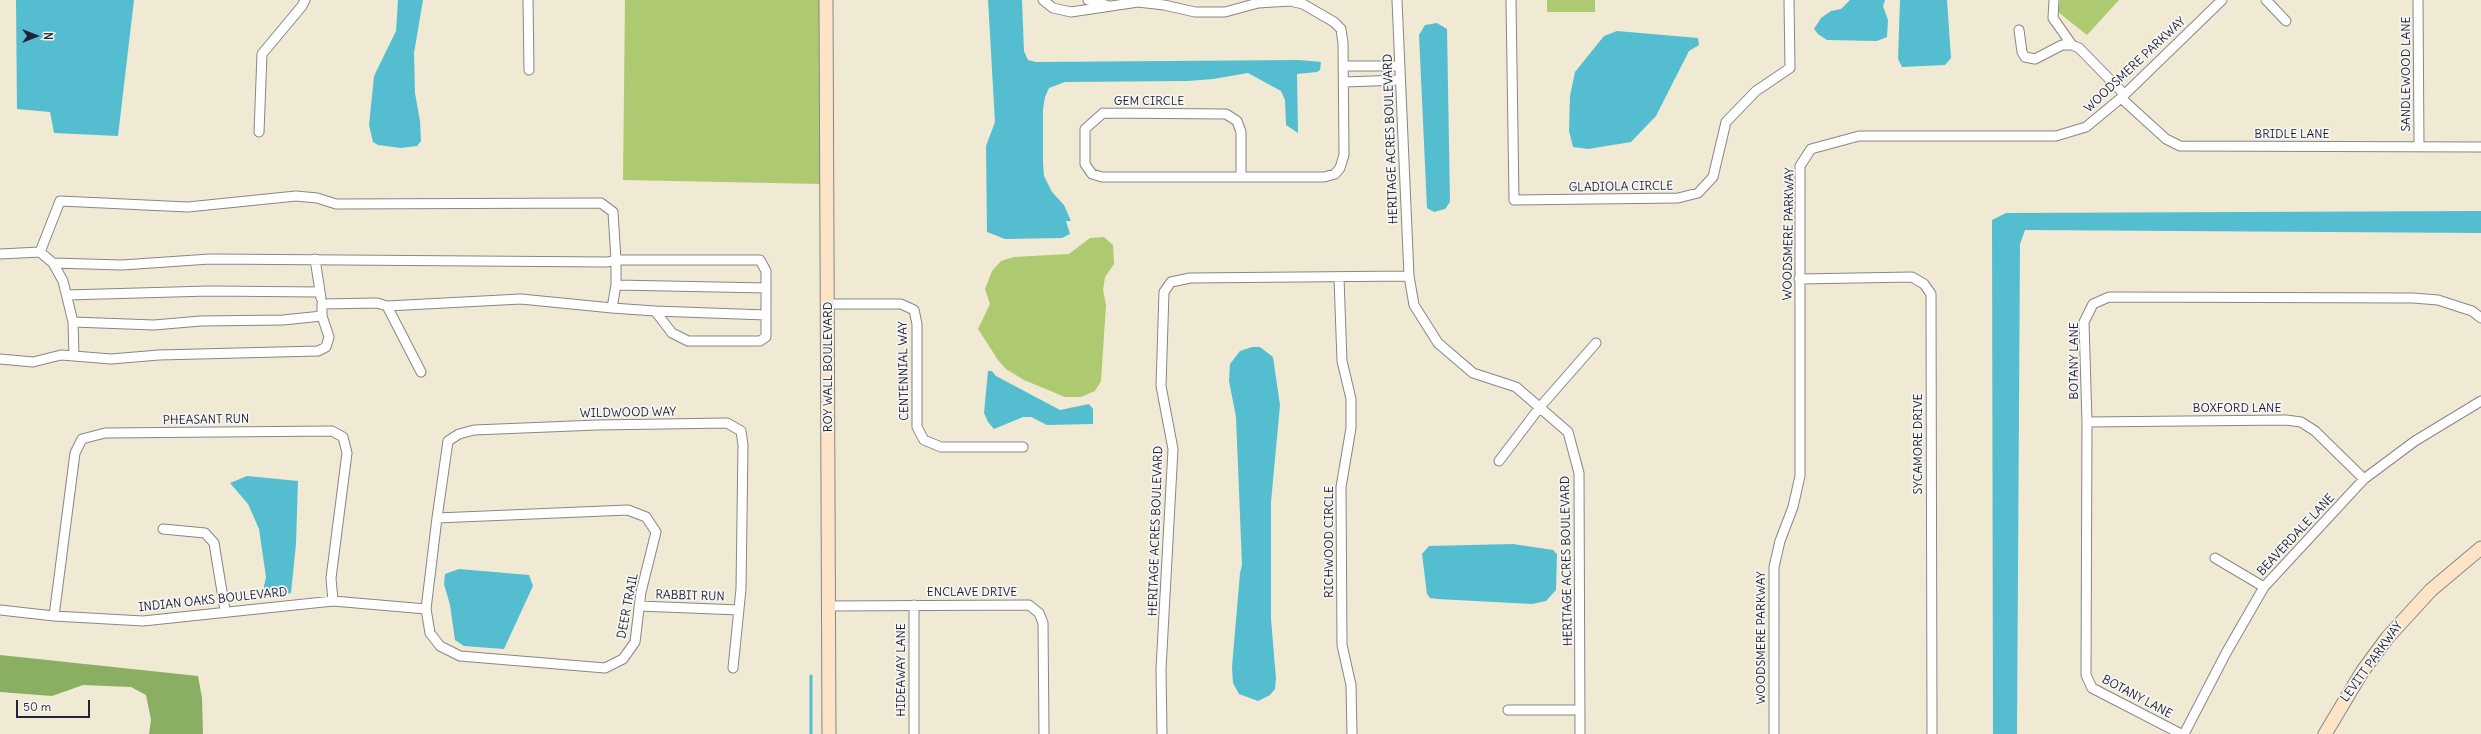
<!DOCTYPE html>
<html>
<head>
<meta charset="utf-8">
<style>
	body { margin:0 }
	#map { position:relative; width:2481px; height:734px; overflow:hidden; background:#f0e9d4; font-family:Delius,sans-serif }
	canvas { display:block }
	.north { position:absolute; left:16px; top:16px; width:40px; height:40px; -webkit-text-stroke:3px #f6f6f2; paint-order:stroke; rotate:90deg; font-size:11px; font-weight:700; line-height:16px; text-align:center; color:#22223b }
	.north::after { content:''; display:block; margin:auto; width:14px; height:18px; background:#22223b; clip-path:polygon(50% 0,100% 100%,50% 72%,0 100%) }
	.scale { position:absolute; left:16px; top:700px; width:74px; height:18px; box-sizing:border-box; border:2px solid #22223b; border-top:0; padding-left:5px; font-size:12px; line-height:14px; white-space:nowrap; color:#22223b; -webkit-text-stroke:3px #f6f6f2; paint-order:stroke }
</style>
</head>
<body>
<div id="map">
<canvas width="2481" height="734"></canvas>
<div class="north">N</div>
<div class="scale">50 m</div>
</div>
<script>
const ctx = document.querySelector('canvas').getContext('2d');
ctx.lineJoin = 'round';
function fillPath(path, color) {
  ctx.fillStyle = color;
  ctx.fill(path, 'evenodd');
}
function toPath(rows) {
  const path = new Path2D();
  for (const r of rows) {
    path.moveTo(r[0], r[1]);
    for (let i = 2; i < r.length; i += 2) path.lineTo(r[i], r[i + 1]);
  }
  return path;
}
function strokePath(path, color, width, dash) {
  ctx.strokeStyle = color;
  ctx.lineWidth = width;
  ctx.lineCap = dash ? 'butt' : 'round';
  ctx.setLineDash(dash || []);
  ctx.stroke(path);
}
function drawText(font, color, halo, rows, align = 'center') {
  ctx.font = font + ' Delius,sans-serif';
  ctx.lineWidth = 3.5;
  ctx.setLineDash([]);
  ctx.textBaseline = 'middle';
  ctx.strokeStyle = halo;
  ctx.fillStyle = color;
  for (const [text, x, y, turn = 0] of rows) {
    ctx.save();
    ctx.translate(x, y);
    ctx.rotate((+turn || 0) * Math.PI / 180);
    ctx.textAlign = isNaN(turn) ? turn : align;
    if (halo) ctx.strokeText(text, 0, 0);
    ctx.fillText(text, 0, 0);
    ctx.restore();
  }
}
const green = toPath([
	[625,0,820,0,822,184,623,180],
	[1547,0,1595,0,1595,12,1547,12],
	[2060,0,2119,0,2087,35,2058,12],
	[1104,237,1113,245,1114,264,1105,277,1103,290,1106,305,1101,381,1095,391,1081,397,1065,397,1024,380,1006,369,998,360,978,329,990,304,985,289,992,271,1001,261,1014,257,1069,254,1090,238]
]);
const forest = toPath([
	[0,655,198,676,202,698,203,734,149,734,151,720,146,695,131,687,83,685,52,696,0,692]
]);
const water = toPath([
	[16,0,134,0,118,136,54,133,50,112,17,109],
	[398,0,423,0,414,53,415,93,420,121,421,141,417,146,401,148,378,145,373,142,369,125,374,76,396,31],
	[988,0,1022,0,1024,51,1028,60,1036,62,1299,60,1321,62,1320,70,1317,72,1297,74,1298,133,1286,125,1285,100,1281,91,1248,73,1213,79,1188,81,1065,82,1049,88,1045,97,1043,109,1043,163,1044,176,1052,192,1064,205,1071,221,1066,221,1070,234,1062,238,1005,239,987,232,986,146,995,122],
	[1850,0,1885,0,1883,6,1888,20,1887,37,1877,41,1827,40,1818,34,1814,29,1821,18,1831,11,1841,9],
	[1900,0,1947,0,1951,58,1945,65,1902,67,1898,59],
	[1437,23,1447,29,1450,202,1445,209,1434,212,1427,208,1419,35,1425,25],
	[1617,31,1698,38,1699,45,1689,51,1656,116,1631,142,1588,149,1573,147,1569,131,1570,96,1575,72,1604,36],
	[2481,211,2481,233,2025,230,2020,244,2017,734,1993,734,1992,220,2006,213],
	[1252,347,1260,347,1273,357,1280,405,1271,502,1271,619,1276,679,1275,689,1270,695,1258,701,1239,694,1233,683,1232,667,1240,573,1242,565,1236,417,1229,381,1230,364,1240,351],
	[988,371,992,371,996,376,1060,410,1089,404,1093,409,1093,424,1047,425,1031,417,1023,417,994,429,988,422,984,413],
	[247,476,298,481,296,544,291,593,276,597,263,591,266,577,259,529,248,504,230,483],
	[1513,544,1553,550,1557,554,1556,590,1546,601,1532,604,1437,599,1430,598,1427,594,1422,554,1429,546],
	[459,569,529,575,533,586,504,649,464,646,455,640,450,605,444,584,445,574]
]);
const stream = toPath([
	[811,676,811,734]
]);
const street = toPath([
	[528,0,529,70],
	[1043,0,1053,8,1071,12,1138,2,1164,5,1195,12,1225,12,1258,3,1290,1,1303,4,1334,22,1341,29,1343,43,1344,155,1340,168,1335,174,1324,177,1241,177],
	[1088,0,1106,5],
	[1397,0,1409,276],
	[1511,0,1514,200,1678,198,1698,193,1713,177,1726,122,1756,91,1790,68,1789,0],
	[2054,0,2053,18,2072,45],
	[2266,0,2286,21],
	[2418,0,2419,147],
	[2019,30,2022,52,2025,57,2035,59,2062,45,2072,45,2079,48,2124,94],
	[1344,66,1400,66],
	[1344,82,1400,80],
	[2121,98,2166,139,2180,146,2481,147],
	[1103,113,1226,114,1237,121,1241,132,1241,177,1102,177,1092,174,1085,164,1085,129,1103,113],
	[259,132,262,54,302,6,305,0],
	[40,252,60,201,188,207,296,196,317,198,336,204,601,203,613,212,616,260,608,262,210,259,122,265,53,263],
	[0,254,40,252,53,263,63,281,73,322,154,325,201,321,283,320,322,316,322,304,377,303,387,306,521,299,612,308,655,311,672,333,688,341,760,341,766,337,766,271,760,260,616,260,616,285,612,308],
	[315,259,321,298],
	[1339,278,1342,361,1351,399,1351,428,1341,487,1342,645,1351,685,1352,734],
	[1799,279,1912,277,1924,284,1931,294,1932,734],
	[616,285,766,288],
	[67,295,209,291,320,292],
	[829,304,901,304,914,310,917,324,917,427,924,440,941,447,1023,447],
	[387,306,421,372],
	[655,311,766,315],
	[74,356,111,359,159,355,318,351,326,347,329,337,322,316],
	[0,359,33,362,61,355,74,356,73,322],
	[2087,422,2286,420,2301,422,2315,431,2364,479],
	[1499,461,1540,407,1596,343],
	[437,518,628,510,646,517,656,532,641,592,635,642,623,659,605,668,460,656,440,646,430,633,426,609,437,518,448,441,459,434,474,430,597,425,727,423,741,431,743,445,741,589,733,668],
	[163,529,205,533,214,543,225,610],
	[2215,558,2264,587],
	[639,606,739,610],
	[829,606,1029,605,1039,613,1043,623,1044,734],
	[0,610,54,616,143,621,333,601,426,609],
	[54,616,75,453,82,439,105,433,332,431,343,437,347,453,331,578,333,601],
	[1508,710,1580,710],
	[914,734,914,605],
	[1162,734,1161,669,1173,449,1161,386,1164,292,1171,282,1190,278,1409,276,1414,305,1438,343,1473,373,1516,387,1568,432,1579,473,1580,734],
	[1774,734,1774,567,1780,541,1793,507,1800,476,1800,166,1811,149,1859,136,2056,136,2086,127,2121,98,2222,0],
	[2181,734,2092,688,2086,675,2087,422,2084,322,2093,304,2109,297,2413,298,2438,300,2472,311,2481,318],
	[2184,734,2226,653,2264,587,2364,479,2415,441,2481,401]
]);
const secondary = toPath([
	[826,0,829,734],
	[2325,734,2362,672,2387,638,2431,590,2481,548]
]);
const streetNames = [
	["WOODSMERE PARKWAY",2135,65,-43],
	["SANDLEWOOD LANE",2407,74,-90],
	["GEM CIRCLE",1149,102],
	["BRIDLE LANE",2292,135],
	["HERITAGE ACRES BOULEVARD",1391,139,-92],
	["GLADIOLA CIRCLE",1621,187,-1],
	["WOODSMERE PARKWAY",1789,234,-89],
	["BOTANY LANE",2075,361,-90],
	["ROY WALL BOULEVARD",829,367,-90],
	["CENTENNIAL WAY",904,371,-91],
	["BOXFORD LANE",2237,409],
	["WILDWOOD WAY",628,413,-1],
	["PHEASANT RUN",206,420,-1],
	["SYCAMORE DRIVE",1919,444,-90],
	["HERITAGE ACRES BOULEVARD",1156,531,-88],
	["BEAVERDALE LANE",2296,535,-47],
	["RICHWOOD CIRCLE",1330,542,-90],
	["HERITAGE ACRES BOULEVARD",1567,561,-91],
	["ENCLAVE DRIVE",972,593],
	["RABBIT RUN",690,596,2],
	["INDIAN OAKS BOULEVARD",213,600,-6],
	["DEER TRAIL",628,606,-79],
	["WOODSMERE PARKWAY",1762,638,-90],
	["LEVITT PARKWAY",2372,662,-54],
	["HIDEAWAY LANE",902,670,-90],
	["BOTANY LANE",2137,697,28]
];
fillPath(green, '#aeca70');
fillPath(forest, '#8aae62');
fillPath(water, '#54bed0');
strokePath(stream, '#54bed0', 3);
strokePath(street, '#898688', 11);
strokePath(secondary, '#898688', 15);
strokePath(street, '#fff', 9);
strokePath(secondary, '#fee4c6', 13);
drawText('12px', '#22223b', '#f6f6f2', streetNames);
</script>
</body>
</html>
